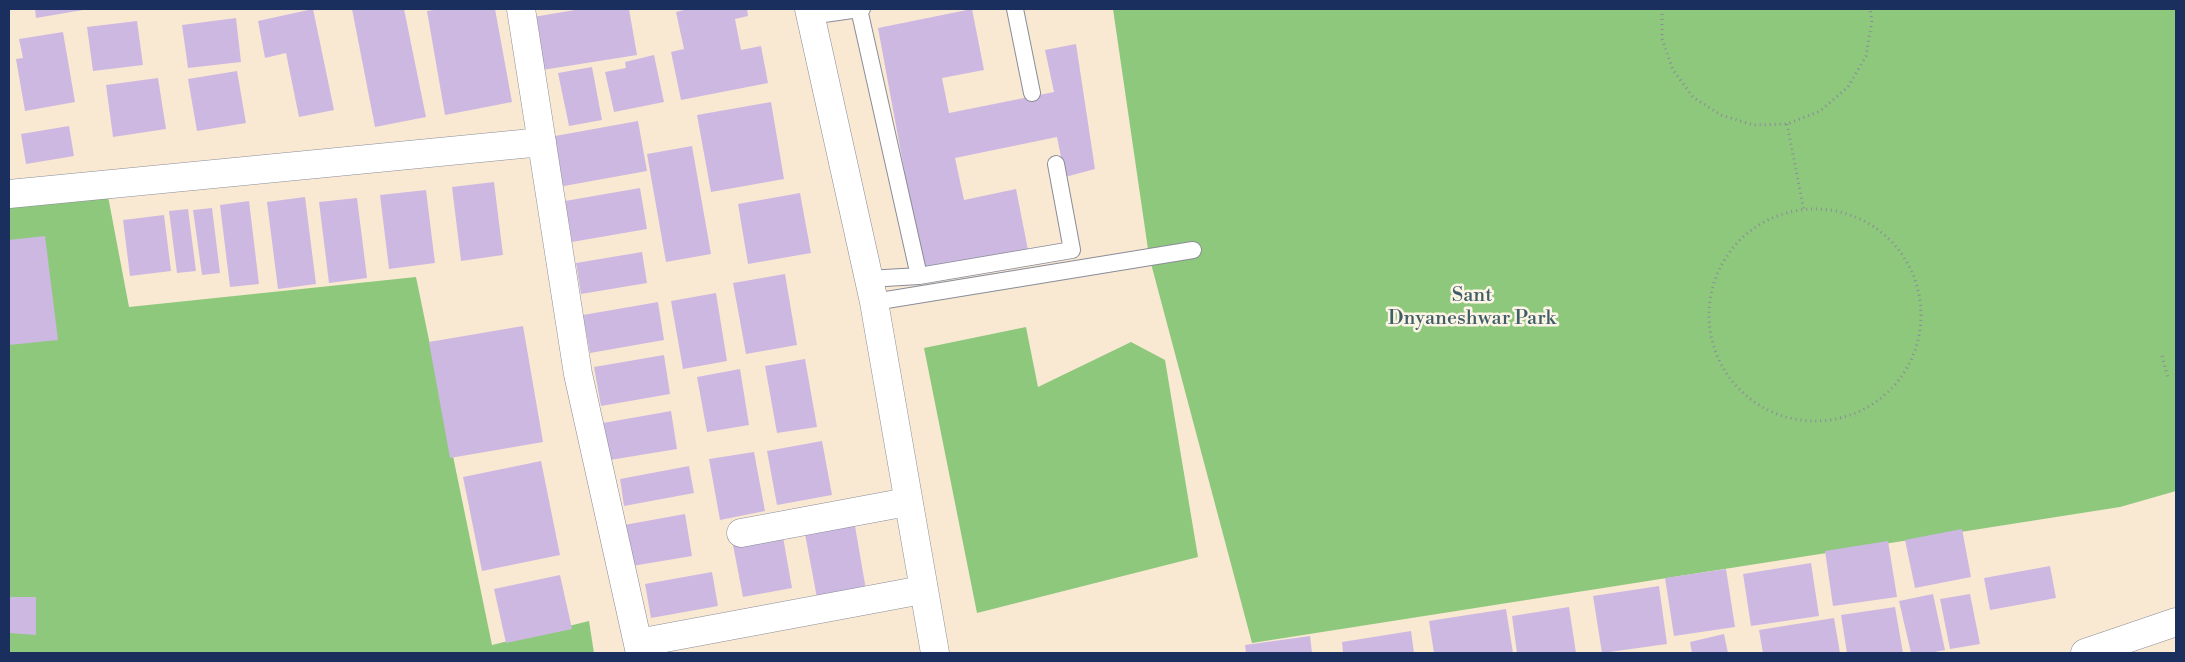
<!DOCTYPE html>
<html>
<head>
<meta charset="utf-8">
<style>
	body { margin:0 }
	#map { position:relative; width:2185px; height:662px; overflow:hidden; background:#f9e9d3; font-family:"Libre Bodoni",serif }
	canvas { display:block }
	.frame { position:absolute; inset:0; border:10px solid #1b2f5e; pointer-events:none }
</style>
</head>
<body>
<div id="map">
<canvas width="2185" height="662"></canvas>
<div class="frame"></div>
</div>
<script>
const ctx = document.querySelector('canvas').getContext('2d');
ctx.lineJoin = 'round';
function fillPath(path, color) {
  ctx.fillStyle = color;
  ctx.fill(path, 'evenodd');
}
function toPath(rows) {
  const path = new Path2D();
  for (const r of rows) {
    if (r.length === 3) {
      path.moveTo(r[0] + r[2], r[1]);
      path.arc(r[0], r[1], r[2], 0, 2 * Math.PI);
      continue;
    }
    path.moveTo(r[0], r[1]);
    for (let i = 2; i < r.length; i += 2) path.lineTo(r[i], r[i + 1]);
  }
  return path;
}
function strokePath(path, color, width, dash) {
  ctx.strokeStyle = color;
  ctx.lineWidth = width;
  ctx.lineCap = dash ? 'butt' : 'round';
  ctx.setLineDash(dash || []);
  ctx.stroke(path);
}
function drawText(font, color, halo, rows, align = 'center') {
  ctx.font = font + ' "Libre Bodoni",serif';
  ctx.lineWidth = 5;
  ctx.setLineDash([]);
  ctx.textBaseline = 'middle';
  ctx.strokeStyle = halo;
  ctx.fillStyle = color;
  for (const [text, x, y, turn = 0] of rows) {
    ctx.save();
    ctx.translate(x, y);
    ctx.rotate((+turn || 0) * Math.PI / 180);
    ctx.textAlign = isNaN(turn) ? turn : align;
    if (halo) ctx.strokeText(text, 0, 0);
    ctx.fillText(text, 0, 0);
    ctx.restore();
  }
}
const green = toPath([
	[1113,9,2176,9,2176,491,2120,507,1252,643,1149,256],
	[107,191,129,307,416,277,492,645,589,621,594,653,9,653,9,201],
	[1026,327,1038,387,1131,342,1165,360,1198,557,977,613,924,348]
]);
const building = toPath([
	[35,9,83,9,83,10,36,18],
	[313,9,334,110,299,117,286,53,265,58,258,21],
	[352,9,404,9,426,117,375,127],
	[441,9,495,9,512,102,445,115,427,11],
	[581,9,629,9,637,55,536,71,527,18],
	[688,9,747,9,748,16,735,19,741,50,761,46,768,83,681,100,671,52,684,49,676,12],
	[972,9,984,70,942,78,949,113,1054,92,1045,50,1076,44,1095,169,1065,177,1057,137,955,158,964,200,1016,189,1028,250,923,272,878,28],
	[236,18,241,62,188,68,182,25],
	[137,21,143,65,93,71,87,27],
	[63,32,75,102,25,111,16,59,23,58,19,39],
	[654,55,664,102,614,112,605,72,626,68,625,62],
	[592,67,602,120,569,126,558,73],
	[237,71,246,123,197,131,188,79],
	[158,78,166,129,113,137,106,85],
	[771,102,784,179,711,192,697,115],
	[638,121,647,171,553,188,544,138],
	[69,126,74,156,26,164,21,134],
	[692,146,711,254,666,262,647,154],
	[494,182,503,255,461,261,452,187],
	[640,188,647,229,572,242,565,201],
	[426,190,435,263,389,269,380,195],
	[800,193,811,253,748,264,738,204],
	[305,197,316,284,278,289,267,202],
	[357,198,367,278,329,283,319,202],
	[249,201,259,284,230,287,220,205],
	[212,208,220,273,202,275,193,210],
	[188,209,196,271,177,273,169,211],
	[164,215,171,271,130,276,123,220],
	[45,236,58,340,9,345,9,240],
	[642,252,647,283,581,294,576,263],
	[785,274,797,345,746,354,733,283],
	[716,293,727,361,683,369,671,301],
	[658,302,664,340,590,353,583,315],
	[523,326,543,442,450,458,429,342],
	[664,355,670,394,601,406,594,367],
	[805,359,817,427,777,433,765,366],
	[740,369,749,425,707,432,697,377],
	[671,411,677,449,610,460,603,423],
	[822,441,832,495,777,505,767,451],
	[754,452,765,511,720,520,709,459],
	[541,461,560,555,482,571,463,477],
	[689,466,694,493,624,506,620,479],
	[685,514,692,556,632,566,624,525],
	[855,526,866,590,817,598,805,534],
	[1962,529,1971,577,1915,588,1905,540],
	[783,537,792,588,743,597,733,545],
	[1888,541,1897,597,1833,606,1825,551],
	[1811,563,1819,616,1751,626,1743,574],
	[2050,566,2056,598,1990,610,1984,578],
	[1726,569,1735,627,1674,636,1665,578],
	[712,572,718,606,651,618,645,584],
	[560,575,572,629,506,643,494,589],
	[1659,586,1667,644,1602,653,1593,596],
	[1933,594,1945,650,1929,653,1911,653,1899,601],
	[1970,594,1980,644,1950,649,1940,599],
	[9,597,36,597,36,635,9,633],
	[1569,607,1576,653,1517,653,1512,616],
	[1895,607,1903,653,1847,653,1841,615],
	[1506,609,1513,653,1434,653,1429,621],
	[1834,618,1840,653,1763,653,1759,630],
	[1411,631,1414,653,1343,653,1342,642],
	[1724,634,1728,653,1692,653,1690,642],
	[1310,636,1312,653,1246,653,1245,645]
]);
const path = toPath([
	[1662,9,1662,39,1673,70,1693,97,1721,115,1753,125,1787,124,1820,111,1848,87,1866,56,1872,21,1870,9],
	[1787,124,1804,211],
	[1815,315,106],
	[2162,356,2168,378]
]);
const service = toPath([
	[862,9,859,9,919,276,868,279],
	[1015,9,1032,93],
	[810,16,859,9],
	[919,276,1072,250,1056,164],
	[874,302,1193,250]
]);
const minor = toPath([
	[521,9,578,374,640,653],
	[809,9,874,302,935,653],
	[9,194,542,142],
	[741,533,907,502],
	[638,643,922,590],
	[2085,653,2176,622]
]);
const parkNames = [
	["Sant",1472,296],
	["Dnyaneshwar Park",1472,319]
];
fillPath(green, '#8ec87d');
fillPath(building, '#cdb8e2');
strokePath(service, '#8a8c98', 18);
strokePath(minor, '#8a8c98', 29);
strokePath(path, '#8a8c98', 3, [1, 4]);
strokePath(service, '#fff', 16);
strokePath(minor, '#fff', 28);
drawText('20px', '#3e5d67', '#fcf5e5', parkNames);
</script>
</body>
</html>
